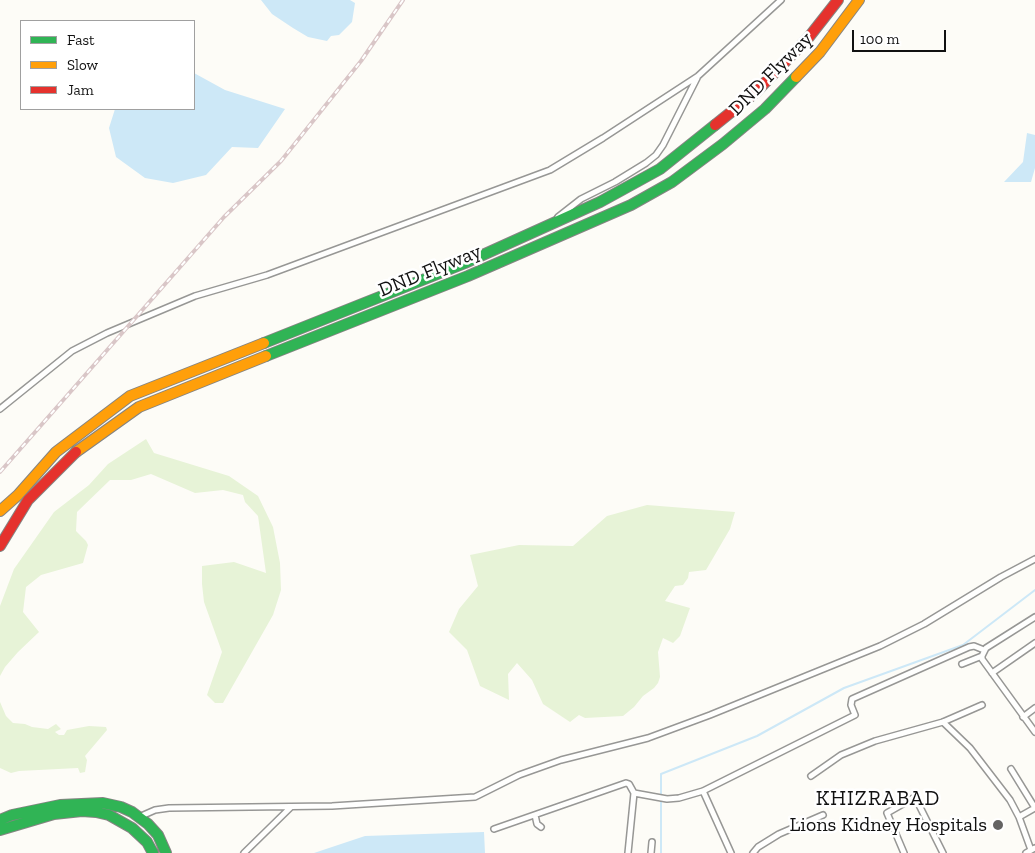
<!DOCTYPE html>
<html>
<head>
<meta charset="utf-8">
<style>
	body { margin:0 }
	#map { position:relative; width:1035px; height:853px; overflow:hidden; background:#fdfcf7; font-family:"Zilla Slab",serif }
	canvas { display:block }
	.legend { position:absolute; left:20px; top:20px; width:175px; height:90px; box-sizing:border-box; background:#fff; border:1px solid #a0a0a0; margin:0; padding:6px 9px; list-style:none; font-size:15px; color:#111 }
	.legend li { display:flex; align-items:center; gap:10px; height:25px }
	.legend b { width:25px; border:1px solid #a0a0a0 }
	.scale { position:absolute; left:852px; top:30px; width:94px; height:22px; box-sizing:border-box; border:2px solid #111; border-top:0; padding-left:6px; font-size:15px; line-height:18px; white-space:nowrap; color:#111; -webkit-text-stroke:4px #fff; paint-order:stroke }
</style>
</head>
<body>
<div id="map">
<canvas width="1035" height="853"></canvas>
<ul class="legend">
<li><b style="height:6px;background:#30b455"></b>Fast</li>
<li><b style="height:6px;background:#ff9f0a"></b>Slow</li>
<li><b style="height:6px;background:#e5322d"></b>Jam</li>
</ul>
<div class="scale">100 m</div>
</div>
<script>
const ctx = document.querySelector('canvas').getContext('2d');
ctx.lineJoin = 'round';
function fillPath(path, color) {
  ctx.fillStyle = color;
  ctx.fill(path, 'evenodd');
}
function toPath(rows) {
  const path = new Path2D();
  for (const r of rows) {
    path.moveTo(r[0], r[1]);
    for (let i = 2; i < r.length; i += 2) path.lineTo(r[i], r[i + 1]);
  }
  return path;
}
function strokePath(path, color, width, dash) {
  ctx.strokeStyle = color;
  ctx.lineWidth = width;
  ctx.lineCap = dash ? 'butt' : 'round';
  ctx.setLineDash(dash || []);
  ctx.stroke(path);
}
function drawText(font, color, halo, rows, align = 'center') {
  ctx.font = font + ' "Zilla Slab",serif';
  ctx.lineWidth = 5;
  ctx.setLineDash([]);
  ctx.textBaseline = 'middle';
  ctx.strokeStyle = halo;
  ctx.fillStyle = color;
  for (const [text, x, y, turn = 0] of rows) {
    ctx.save();
    ctx.translate(x, y);
    ctx.rotate((+turn || 0) * Math.PI / 180);
    ctx.textAlign = isNaN(turn) ? turn : align;
    if (halo) ctx.strokeText(text, 0, 0);
    ctx.fillText(text, 0, 0);
    ctx.restore();
  }
}
const green = toPath([
	[146,439,154,453,229,476,258,496,273,527,280,563,281,590,273,615,223,703,215,703,207,695,222,652,204,602,202,584,202,566,234,562,266,573,258,516,245,502,243,495,223,490,195,493,151,474,131,480,110,480,77,512,76,531,86,541,88,545,83,563,41,575,26,587,23,612,39,632,18,652,5,667,0,676,0,606,14,569,54,512,89,485,108,464],
	[647,505,735,512,730,529,706,570,689,572,688,578,683,585,675,586,665,601,690,608,680,636,673,643,663,638,658,652,660,677,658,683,654,688,643,696,634,707,623,716,585,718,579,715,570,722,543,704,532,680,517,663,508,674,509,700,480,686,467,650,449,632,459,609,478,586,470,555,519,545,573,546,607,516],
	[0,702,6,716,13,723,25,724,32,727,48,729,56,724,61,729,55,732,59,735,64,735,67,730,89,726,106,727,107,730,85,756,87,760,85,772,80,773,78,768,19,771,11,773,0,768]
]);
const water = toPath([
	[261,0,350,0,355,3,352,22,339,35,331,36,327,41,308,37,293,28,272,14],
	[194,73,225,90,285,109,258,148,232,147,206,175,173,183,145,178,116,157,109,128,115,109,194,109],
	[1027,133,1035,135,1035,168,1031,182,1004,182,1023,162],
	[484,832,485,853,314,853,365,836]
]);
const stream = toPath([
	[661,853,661,774,757,736,844,688,963,645,1035,590]
]);
const street = toPath([
	[558,217,581,199,615,182,646,163,656,155,663,145,697,78],
	[0,409,72,351,107,333,195,296,267,275,550,170,603,138,698,76,781,0],
	[1035,617,986,648,982,656,982,659,1035,732],
	[962,664,982,656],
	[992,673,1035,643],
	[1023,717,1035,708],
	[943,722,970,748,1010,800,1019,817,1031,850],
	[1011,769,1035,808],
	[811,776,841,755,875,741,943,722,982,705],
	[703,791,731,853],
	[535,815,537,824,541,827],
	[139,817,155,810,169,808,332,806,475,797,519,775,561,760,648,738,710,715,880,646,924,624,1001,577,1035,559],
	[1019,817,1035,808],
	[494,829,626,783,629,784,634,793,667,799,679,798,703,791,855,715,851,705,852,699,969,647,974,646,984,650],
	[244,853,291,807],
	[628,853,634,793],
	[651,853,652,842],
	[753,853,758,847,779,834,823,815],
	[904,853,887,813,915,797,943,853],
	[1026,853,1035,848]
]);
const fast = toPath([
	[264,343,465,263,600,202,660,169,715,125],
	[266,356,468,276,631,205,672,182,723,144,765,109,796,77],
	[0,820,12,815,60,805,103,803,121,807,132,812,148,824,158,835,166,853],
	[0,830,54,814,82,811,96,812,109,815,132,828,147,842,153,853]
]);
const slow = toPath([
	[796,77,820,52,859,0],
	[76,452,139,407,266,356],
	[0,511,18,495,56,452,130,396,264,343]
]);
const jam = toPath([
	[715,125,756,92,809,37,838,0],
	[0,546,28,500,76,452]
]);
const rail = toPath([
	[0,472,224,217,281,161,361,61,403,0]
]);
const markers = [
	[998,825,6,"#646362"]
];
const streetNames = [
	["DND Flyway",771,74,-45],
	["DND Flyway",430,271,-22]
];
const poiNames = [
	["Lions Kidney Hospitals",987,825]
];
const neighbourhoodNames = [
	["KHIZRABAD",878,799]
];
fillPath(green, '#e7f3d7');
fillPath(water, '#cde8f7');
strokePath(stream, '#cde8f7', 2);
strokePath(street, '#979795', 8);
strokePath(fast, '#858482', 12);
strokePath(slow, '#858482', 12);
strokePath(jam, '#858482', 12);
strokePath(street, '#fffffe', 5);
strokePath(fast, '#30b455', 10);
strokePath(slow, '#ff9f0a', 10);
strokePath(jam, '#e5322d', 10);
strokePath(rail, '#d9c6c7', 4);
strokePath(rail, '#fff', 2, [5.5]);
for (const [x, y, r, color] of markers) {
  const dot = new Path2D();
  dot.arc(x, y, r, 0, 2 * Math.PI);
  ctx.fillStyle = color;
  ctx.fill(dot);
  strokePath(dot, '#fff', 2);
}
drawText('20px', '#111', '#fff', streetNames);
drawText('20px', '#111', '#fff', poiNames, 'right');
ctx.letterSpacing = '1px';
drawText('21px', '#111', '#fff', neighbourhoodNames);
ctx.letterSpacing = '0px';
</script>
</body>
</html>
